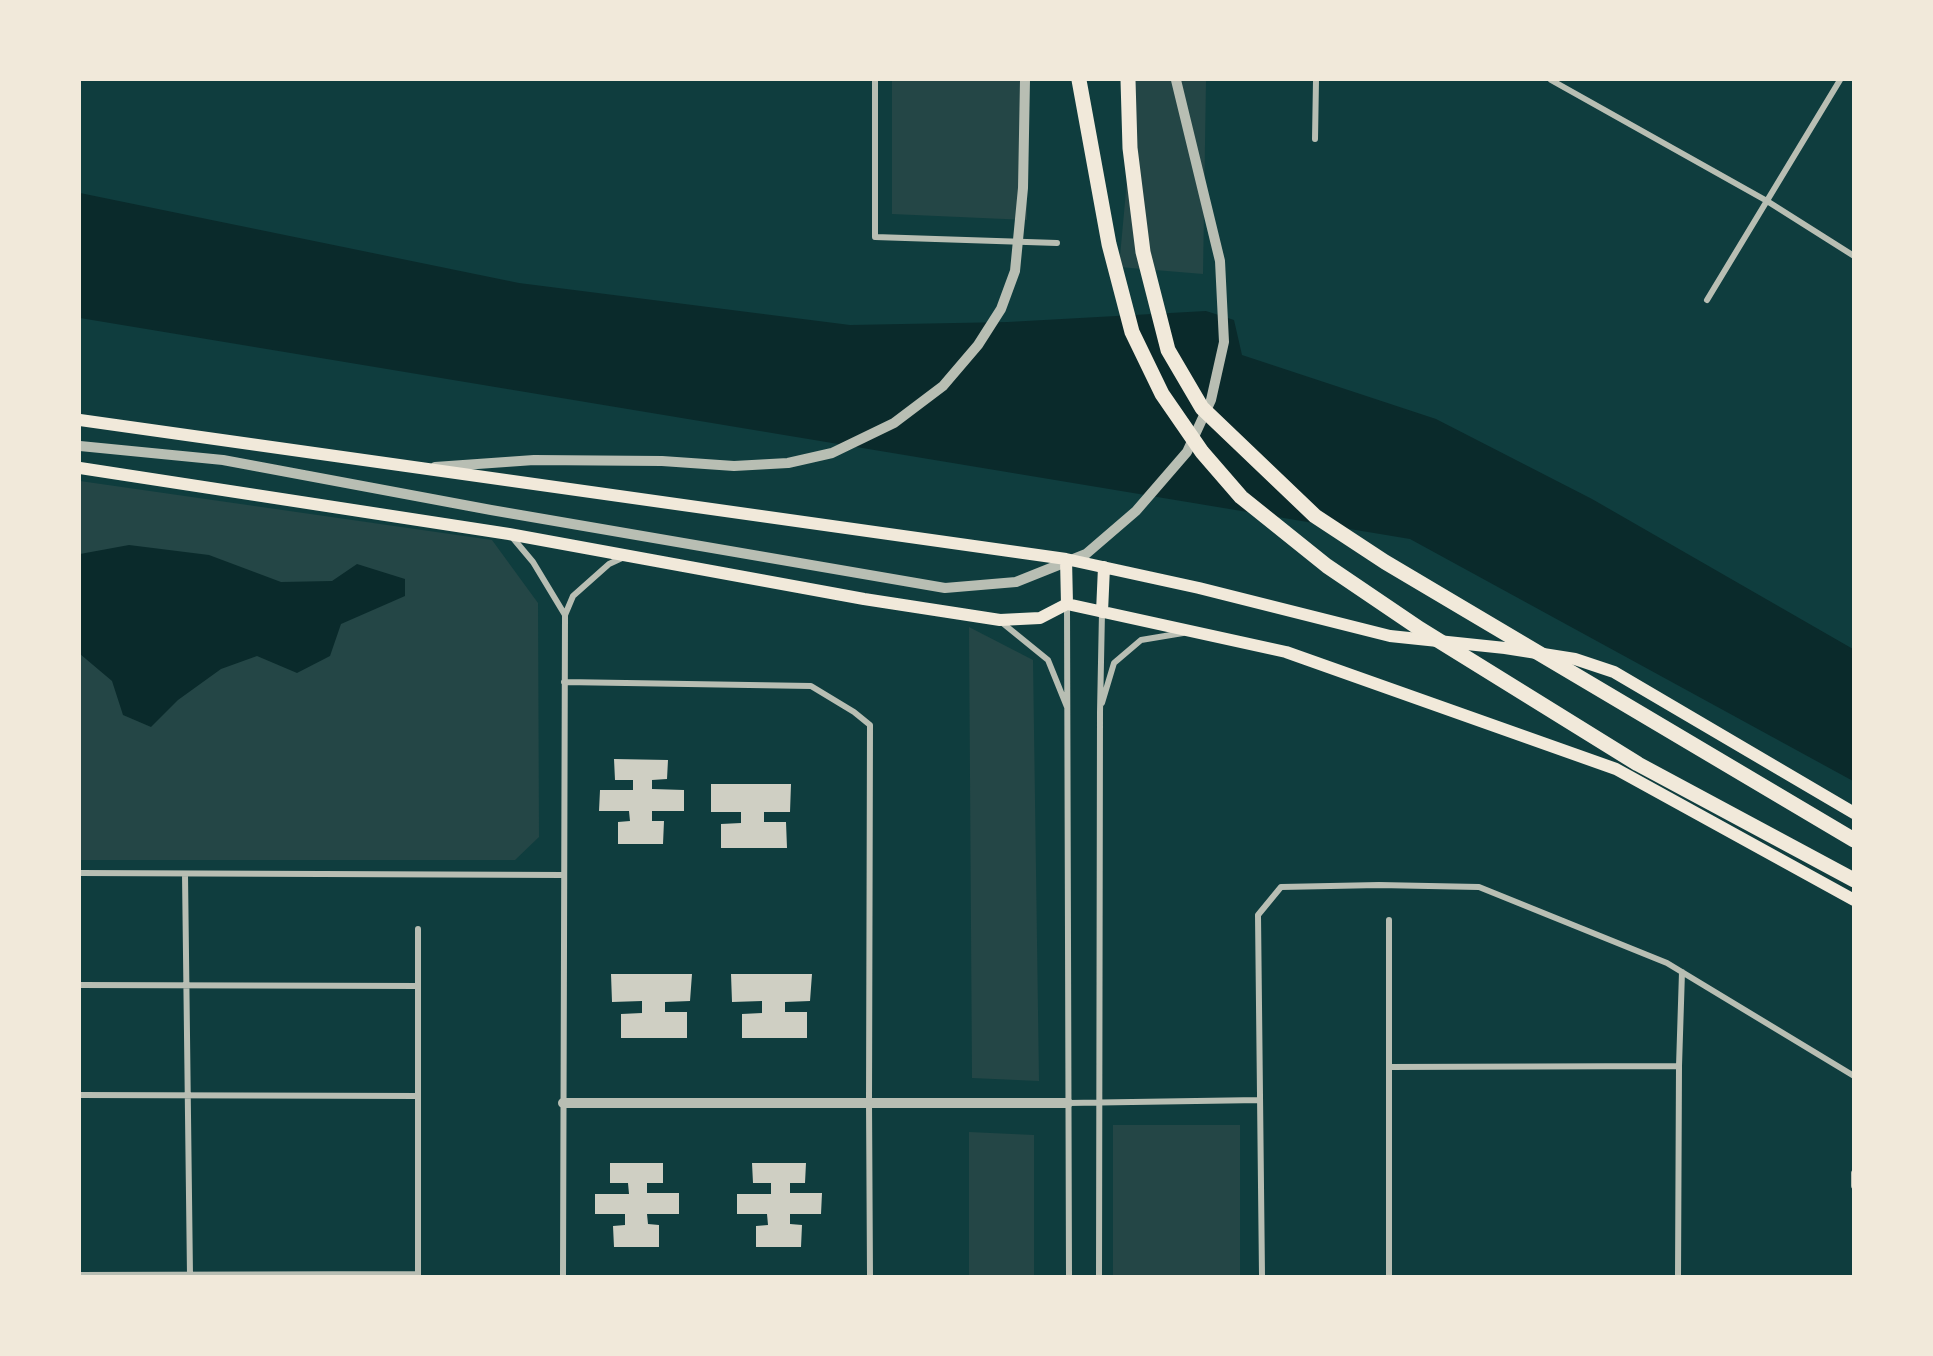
<!DOCTYPE html>
<html>
<head>
<meta charset="utf-8">
<style>
	body { margin:0 }
	#map { position:relative; width:1933px; height:1356px; overflow:hidden; background:#0f3d3e; font-family:"Open Sans",sans-serif }
	canvas { display:block }
	.frame { position:absolute; inset:0; border:81px solid #f1e9da; pointer-events:none }
</style>
</head>
<body>
<div id="map">
<canvas width="1933" height="1356"></canvas>
<div class="frame"></div>
</div>
<script>
const ctx = document.querySelector('canvas').getContext('2d');
ctx.lineJoin = 'round';
function fillPath(path, color) {
  ctx.fillStyle = color;
  ctx.fill(path, 'evenodd');
}
function toPath(rows) {
  const path = new Path2D();
  for (const r of rows) {
    path.moveTo(r[0], r[1]);
    for (let i = 2; i < r.length; i += 2) path.lineTo(r[i], r[i + 1]);
  }
  return path;
}
function strokePath(path, color, width, dash) {
  ctx.strokeStyle = color;
  ctx.lineWidth = width;
  ctx.lineCap = dash ? 'butt' : 'round';
  ctx.setLineDash(dash || []);
  ctx.stroke(path);
}
const green = toPath([
	[892,80,1027,80,1027,220,892,214],
	[1128,80,1206,80,1203,274,1119,267,1130,148],
	[80,481,492,540,538,603,539,837,515,860,80,860],
	[969,627,1033,660,1039,1081,972,1078],
	[1113,1125,1240,1125,1240,1276,1113,1276],
	[969,1132,1034,1135,1034,1276,969,1276]
]);
const water = toPath([
	[80,193,519,283,850,325,1008,322,1206,311,1234,320,1242,355,1436,419,1592,499,1853,649,1853,781,1410,539,80,318],
	[129,545,209,555,281,582,332,581,357,564,405,579,405,596,341,624,330,656,297,673,257,656,221,669,178,700,151,727,123,715,112,681,80,654,80,554]
]);
const building = toPath([
	[614,759,668,760,667,779,652,780,652,789,684,790,684,811,652,811,652,821,664,821,663,844,618,844,618,822,630,821,629,811,599,811,600,790,633,790,633,780,615,780],
	[711,784,791,784,790,812,764,812,764,822,786,822,787,848,721,848,721,824,741,823,741,812,711,812],
	[611,974,692,974,690,1001,665,1002,665,1012,687,1012,687,1038,621,1038,621,1014,642,1013,642,1001,612,1002],
	[731,974,812,974,810,1001,785,1002,785,1012,807,1012,807,1038,742,1038,742,1014,762,1013,762,1001,732,1002],
	[610,1163,663,1163,663,1183,647,1183,647,1193,679,1193,679,1214,647,1214,648,1224,659,1225,659,1247,614,1247,613,1226,625,1225,625,1214,595,1214,595,1194,629,1194,628,1183,610,1183],
	[752,1163,806,1163,805,1183,790,1183,790,1193,822,1193,821,1214,790,1214,790,1224,802,1225,801,1247,756,1247,756,1226,768,1225,767,1214,737,1214,737,1194,771,1194,771,1183,753,1183]
]);
const minor = toPath([
	[875,80,875,237,1057,243],
	[1551,80,1767,201,1854,256],
	[1315,139,1316,80],
	[1707,300,1840,80],
	[512,537,533,562,565,615,563,1276],
	[1067,605,1069,1276],
	[565,615,573,596,609,564,622,558],
	[1000,621,1048,660,1067,707],
	[564,682,811,686,854,712,870,725,869,1102,870,1276],
	[1102,703,1114,663,1141,640,1183,633],
	[80,873,563,875],
	[185,874,190,1276],
	[1389,920,1389,1276],
	[418,929,418,1276],
	[80,985,418,986],
	[1679,1066,1682,972],
	[1389,1067,1679,1066,1678,1276],
	[80,1095,418,1096],
	[1068,1103,1260,1100],
	[1854,1173,1854,1186],
	[80,1275,418,1274],
	[1099,1276,1100,712,1102,612],
	[1262,1276,1258,915,1281,887,1379,885,1479,887,1667,963,1854,1076]
]);
const tertiary = toPath([
	[80,446,223,460,491,510,945,588,1016,582,1086,554,1136,511,1187,452,1211,400,1224,342,1220,261,1176,80],
	[435,467,534,460,662,461,734,466,788,463,832,453,894,423,943,386,978,345,1001,309,1015,271,1023,188,1025,80],
	[563,1103,1068,1103]
]);
const secondary = toPath([
	[80,420,1066,559,1199,588,1390,636,1505,648,1575,659,1614,672,1854,813],
	[80,468,509,534,864,599,1000,620,1040,618,1067,604,1286,652,1616,769,1854,900],
	[1066,559,1067,604],
	[1102,612,1104,567]
]);
const primary = toPath([
	[1079,80,1109,244,1132,332,1162,394,1202,452,1241,497,1327,566,1420,629,1638,764,1854,880],
	[1128,80,1130,148,1143,252,1168,350,1202,408,1315,516,1385,562,1854,840]
]);
fillPath(green, '#244646');
fillPath(water, '#0a2a2b');
fillPath(building, '#cfcfc3');
strokePath(minor, '#b8beb3', 6);
strokePath(tertiary, '#b8beb3', 10);
strokePath(secondary, '#f1e9da', 12);
strokePath(primary, '#f1e9da', 15);
</script>
</body>
</html>
